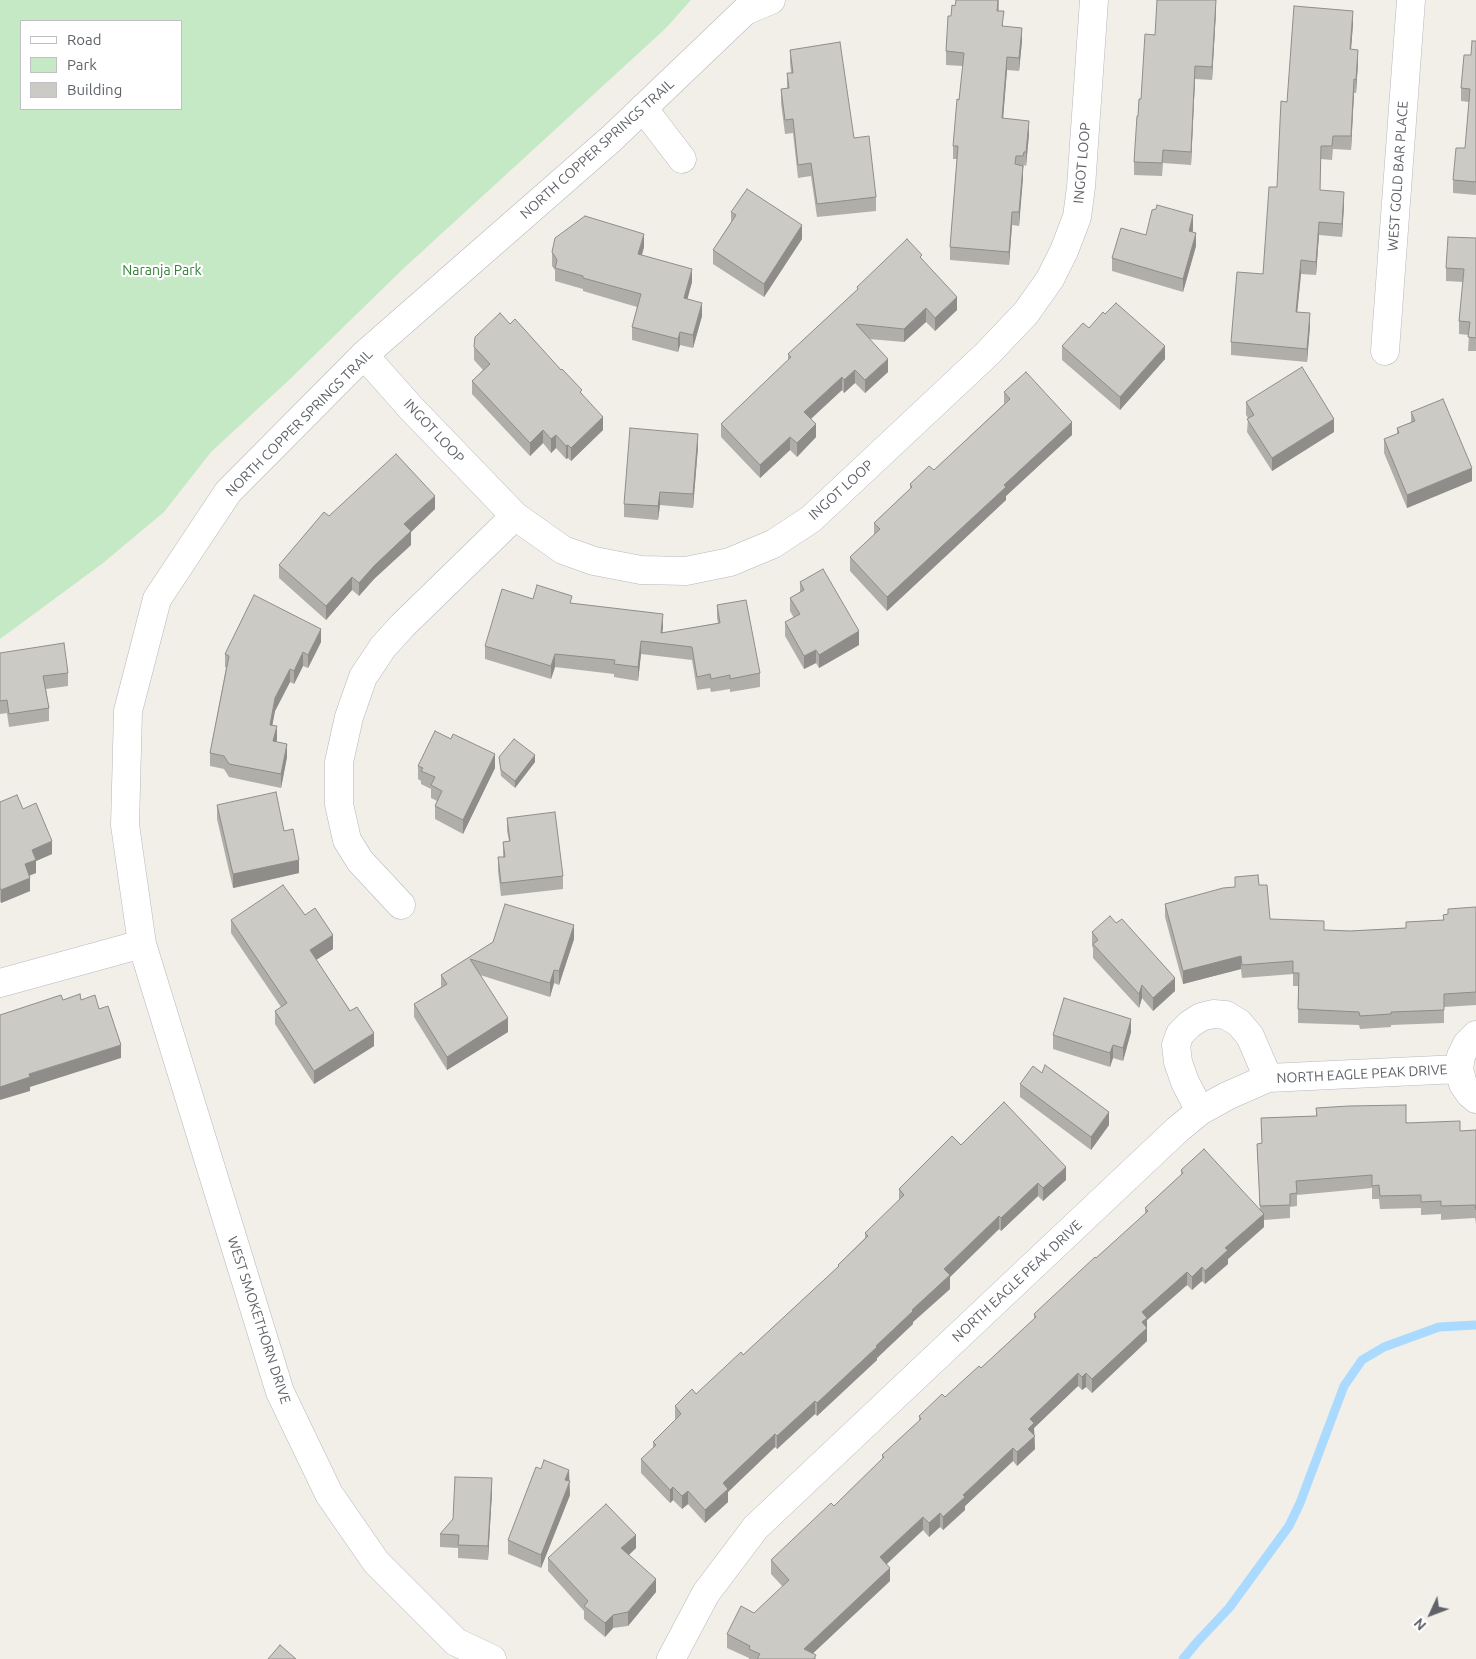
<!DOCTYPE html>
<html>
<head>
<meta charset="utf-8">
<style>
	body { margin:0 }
	#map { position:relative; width:1476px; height:1659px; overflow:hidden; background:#f1efe8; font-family:Ubuntu,sans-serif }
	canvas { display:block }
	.legend { position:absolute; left:20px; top:20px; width:162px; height:90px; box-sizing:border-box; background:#fff; border:1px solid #bfc1c3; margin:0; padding:6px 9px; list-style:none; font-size:15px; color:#5f6368 }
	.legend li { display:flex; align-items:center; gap:10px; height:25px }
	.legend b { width:25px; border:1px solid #bfc1c3 }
	.north { position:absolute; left:1406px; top:1589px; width:50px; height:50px; -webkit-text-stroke:4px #fff; paint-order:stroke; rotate:227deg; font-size:14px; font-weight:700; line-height:20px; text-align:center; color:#5f6368 }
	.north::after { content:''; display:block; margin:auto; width:18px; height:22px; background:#5f6368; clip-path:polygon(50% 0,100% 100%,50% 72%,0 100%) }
</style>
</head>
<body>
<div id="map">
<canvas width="1476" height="1659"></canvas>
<ul class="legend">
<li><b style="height:6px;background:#fff"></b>Road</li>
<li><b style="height:14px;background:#c5e8c5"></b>Park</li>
<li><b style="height:14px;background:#cccac5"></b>Building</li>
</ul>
<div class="north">N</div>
</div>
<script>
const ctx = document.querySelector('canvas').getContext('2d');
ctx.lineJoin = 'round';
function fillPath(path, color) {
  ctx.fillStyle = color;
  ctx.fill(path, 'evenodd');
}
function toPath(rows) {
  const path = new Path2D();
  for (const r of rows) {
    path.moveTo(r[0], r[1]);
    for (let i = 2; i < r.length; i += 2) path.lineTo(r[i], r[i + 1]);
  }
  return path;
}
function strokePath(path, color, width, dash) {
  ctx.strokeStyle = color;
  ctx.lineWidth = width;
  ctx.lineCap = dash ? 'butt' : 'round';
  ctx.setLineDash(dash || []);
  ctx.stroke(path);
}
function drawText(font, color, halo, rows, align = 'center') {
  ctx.font = font + ' Ubuntu,sans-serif';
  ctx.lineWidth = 4.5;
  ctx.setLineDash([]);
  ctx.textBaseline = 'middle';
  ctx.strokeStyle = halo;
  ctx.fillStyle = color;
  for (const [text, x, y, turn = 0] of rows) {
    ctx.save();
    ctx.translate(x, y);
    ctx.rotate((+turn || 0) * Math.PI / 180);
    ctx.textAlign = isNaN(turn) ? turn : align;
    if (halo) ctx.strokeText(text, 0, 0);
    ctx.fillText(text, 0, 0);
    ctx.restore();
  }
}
const green = toPath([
	[0,0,691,0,665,29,404,268,289,380,211,452,164,512,103,563,0,639],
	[181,21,181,109,21,109,21,21]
]);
const stream = toPath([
	[1183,1659,1198,1641,1229,1608,1289,1526,1300,1503,1344,1386,1362,1360,1384,1347,1439,1327,1476,1325]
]);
const minor = toPath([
	[643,108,682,159],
	[1385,351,1411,0],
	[364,355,410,407,515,516,563,550,594,561,641,570,686,571,730,562,773,544,811,519,987,354,1026,313,1050,279,1064,251,1077,217,1081,187,1094,0],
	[401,905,360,861,347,840,339,804,339,762,349,717,363,677,383,647,402,626,515,516],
	[0,983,142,944],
	[1476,1035,1467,1044,1461,1056,1459,1069,1463,1084,1470,1094,1476,1099],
	[1200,1111,1185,1082,1178,1062,1176,1045,1180,1034,1190,1024,1201,1017,1213,1014,1226,1015,1239,1023,1250,1036,1268,1078],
	[492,1659,456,1642,376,1562,329,1494,280,1392,142,944,125,825,128,711,157,599,228,492,364,355,611,139,745,11,771,0],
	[671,1659,706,1593,756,1527,1177,1130,1200,1111,1227,1096,1268,1078,1459,1069]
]);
const wall = toPath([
	[999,0,999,11,1003,26,1022,41,1019,71,1007,70,1003,118,1029,134,1026,166,1024,165,1023,169,1019,226,1012,225,1009,265,950,260,950,247,957,159,953,159,953,146,959,100,963,66,946,65,946,51,951,16],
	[1216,11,1212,80,1195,79,1191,165,1163,163,1162,176,1134,175,1134,162,1138,116,1155,35],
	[1353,24,1351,49,1358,63,1356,93,1354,93,1351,150,1333,149,1332,160,1321,159,1320,190,1344,205,1342,237,1319,235,1316,275,1301,274,1297,312,1310,326,1307,362,1231,355,1231,342,1263,274,1277,187,1287,102],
	[1476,41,1476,195,1453,193,1453,180,1465,148,1469,102,1461,101,1461,88],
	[790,50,854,138,876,197,876,211,817,217,811,176,798,178,793,133,785,134,781,103,781,89,787,89,787,73,791,73,790,63],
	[731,212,802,239,764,297,713,264,713,250,731,222],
	[1193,229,1193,232,1196,246,1183,292,1112,271,1112,258,1146,235],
	[1476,238,1476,351,1468,351,1469,335,1459,334,1459,321,1463,282,1446,281,1446,268],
	[644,247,642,255,692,282,687,299,702,316,693,348,680,345,678,352,632,340,632,327,637,307,583,291,583,289,555,281,555,270,552,266,552,252],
	[857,287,957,310,935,331,926,322,904,342,869,339,888,372,865,393,855,383,844,393,842,390,811,419,816,437,797,457,790,450,760,478,721,437,721,424,788,360,788,354,857,290],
	[1105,314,1165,359,1120,410,1062,360,1062,346,1089,328],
	[510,324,582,394,603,430,571,461,568,458,566,459,556,448,551,453,543,443,530,456,472,394,472,381,483,370,474,360,474,347],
	[1004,392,1072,435,1006,496,1006,500,887,611,850,571,850,557,874,535,874,523,910,489,910,484,934,470,1004,404],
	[1246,402,1334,432,1272,471,1247,432,1248,418,1246,415],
	[1411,412,1472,481,1407,508,1384,453,1384,439,1397,434,1397,428,1411,422],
	[698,447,693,508,660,505,658,520,624,517,624,504],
	[435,509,411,532,411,545,374,579,359,596,352,590,326,620,279,578,279,565,329,516],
	[800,582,859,645,819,668,816,663,804,669,785,636,785,622,794,618,790,611,790,598,800,592],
	[533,599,572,603,663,627,662,633,718,623,717,618,717,605,760,673,760,687,730,692,730,689,711,692,710,688,697,690,692,660,641,654,638,681,614,677,614,674,555,667,551,679,485,659,485,646],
	[321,642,308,668,303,666,294,684,290,682,275,711,272,725,277,739,276,742,287,757,281,788,229,777,224,769,210,766,210,753,226,668,225,667,225,654],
	[0,653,68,673,68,686,46,689,49,708,49,721,9,727,7,713,0,714],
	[451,739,495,768,463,834,435,819,435,806,437,801,431,798,431,789,421,784,421,781,418,779,418,766],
	[499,757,535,762,515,788,501,776],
	[0,802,23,809,52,854,36,861,36,873,29,876,30,891,1,903,0,901],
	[217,805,284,831,299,873,233,888,217,819],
	[507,818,563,876,563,889,501,896,498,871,498,857,503,857,503,842,509,841,507,831],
	[1235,877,1259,885,1270,919,1324,930,1350,931,1406,928,1406,922,1443,920,1448,914,1476,907,1476,1005,1444,1007,1444,1023,1391,1025,1391,1027,1360,1029,1359,1025,1298,1023,1298,986,1293,986,1293,974,1242,978,1241,969,1183,984,1165,917,1165,904,1235,887],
	[305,915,333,949,316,960,374,1046,314,1084,275,1024,275,1011,281,1007,231,933,231,920],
	[1092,932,1175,991,1153,1011,1142,998,1139,1008,1093,958,1093,948,1092,946],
	[574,939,559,985,554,983,550,997,480,975,508,1032,447,1070,414,1017,414,1004,441,987,441,975,493,942],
	[1131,1032,1123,1061,1113,1058,1110,1067,1053,1049,1053,1035],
	[1042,1073,1109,1125,1091,1150,1020,1097,1020,1084],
	[1316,1108,1460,1131,1476,1130,1476,1224,1475,1218,1441,1220,1441,1214,1421,1215,1421,1208,1380,1209,1379,1199,1372,1199,1372,1188,1297,1195,1297,1206,1290,1207,1290,1218,1264,1220,1264,1227,1228,1259,1228,1264,1205,1284,1202,1281,1192,1290,1187,1285,1147,1320,1147,1341,1092,1393,1086,1387,1082,1390,1078,1386,1034,1428,1035,1449,1017,1466,1013,1461,965,1506,965,1510,943,1530,940,1527,929,1537,923,1530,887,1564,890,1581,813,1653,816,1659,749,1659,749,1658,727,1648,727,1634,754,1613,783,1587,771,1574,771,1560,834,1506,882,1459,882,1455,919,1421,919,1416,945,1397,981,1368,1034,1319,1034,1314,1145,1214,1145,1208,1181,1175,1181,1170,1260,1209,1257,1144,1262,1143,1261,1118,1316,1116],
	[961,1145,1066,1180,1043,1201,1038,1196,1001,1231,999,1229,950,1277,950,1289,913,1322,913,1324,877,1358,877,1360,817,1416,815,1414,777,1449,775,1447,728,1492,728,1502,705,1523,688,1504,682,1509,673,1500,670,1503,641,1473,641,1459,653,1449,653,1442,675,1420,675,1406,696,1394,743,1355,838,1267,838,1265,865,1238,865,1233,899,1201,899,1189],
	[569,1481,570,1495,541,1568,508,1554,508,1540],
	[492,1492,488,1560,458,1558,458,1548,440,1547,440,1534],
	[636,1548,629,1555,656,1592,628,1626,613,1628,605,1637,584,1619,584,1611,548,1571,548,1558]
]);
const shadedWall = toPath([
	[1216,0,1216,11,1212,80,1212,67],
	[1353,11,1353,24,1350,62,1350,49],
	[1022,28,1022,41,1019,71,1019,58],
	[1358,50,1358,63,1356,93,1356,80],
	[1007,57,1007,70,1002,132,1002,118],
	[1195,66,1195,79,1191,165,1191,152],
	[1354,79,1354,93,1351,150,1351,136],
	[1029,121,1029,134,1026,166,1026,152],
	[1023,166,1023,179,1019,226,1019,212],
	[1344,192,1344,205,1342,237,1342,224],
	[1012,212,1012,225,1009,265,1009,252],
	[1193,215,1193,229,1189,244,1189,231],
	[1319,222,1319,235,1316,275,1316,262],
	[802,225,802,239,764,297,764,284],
	[1196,233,1196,246,1183,292,1183,279],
	[644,234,644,247,638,267,638,254],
	[1301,260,1301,274,1296,325,1296,312],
	[692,269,692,282,684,312,684,298],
	[957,297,957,310,935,331,935,318],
	[702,303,702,316,693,348,693,335],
	[926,308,926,322,904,342,904,329],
	[1310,313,1310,326,1307,362,1307,349],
	[680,332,680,345,678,352,678,339],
	[1165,346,1165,359,1120,410,1120,397],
	[888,359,888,372,865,393,865,380],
	[855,370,855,383,844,393,844,380],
	[842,377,842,390,804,425,804,412],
	[603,417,603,430,571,461,571,448],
	[1334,419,1334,432,1272,471,1272,458],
	[1072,422,1072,435,1006,496,1006,500,887,611,887,597,1004,485],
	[816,424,816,437,797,457,797,443],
	[543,430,543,443,530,456,530,443],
	[698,434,698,447,693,508,693,494],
	[556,435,556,448,551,453,551,439],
	[790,437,790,450,760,478,760,465],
	[568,445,568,458,566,459,566,446],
	[1472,468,1472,481,1407,508,1407,495],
	[660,492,660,505,658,520,658,506],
	[435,496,435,509,411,532,411,545,374,579,359,596,359,583,404,524],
	[352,577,352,590,326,620,326,606],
	[663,614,663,627,661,643,661,633],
	[321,629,321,642,308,668,308,655],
	[859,631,859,645,819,668,819,655],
	[641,641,641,654,638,681,638,667],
	[816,650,816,663,804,669,804,656],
	[303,652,303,666,294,684,294,671],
	[555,654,555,667,551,679,551,666],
	[290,669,290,682,275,711,270,738,270,725,275,698],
	[277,726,277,739,273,755,273,741],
	[287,744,287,757,281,788,281,774],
	[495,754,495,768,463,834,463,820],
	[535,755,535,762,515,788,515,781],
	[52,841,52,854,36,861,36,873,25,877,25,864,32,850],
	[299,860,299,873,233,888,233,874],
	[30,878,30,891,1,903,1,890],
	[574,925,574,939,559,985,559,971],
	[333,935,333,949,310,964,310,950],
	[1241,956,1241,969,1183,984,1183,971],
	[554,970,554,983,550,997,550,983],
	[1175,978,1175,991,1153,1011,1153,998],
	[1142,985,1142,998,1139,1008,1139,994],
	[508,1018,508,1032,447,1070,447,1057],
	[1131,1019,1131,1032,1123,1061,1123,1048],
	[374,1033,374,1046,314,1084,314,1071],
	[121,1045,121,1058,30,1087,30,1091,0,1100,0,1087,29,1074],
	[1113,1045,1113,1058,1110,1067,1110,1053],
	[1109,1112,1109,1125,1091,1150,1091,1137],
	[1066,1167,1066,1180,1043,1201,1043,1188],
	[1038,1183,1038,1196,1001,1231,1001,1218],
	[1264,1214,1264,1227,1228,1259,1228,1264,1205,1284,1205,1271,1225,1248],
	[999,1216,999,1229,950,1277,950,1289,913,1322,913,1324,877,1358,877,1360,817,1416,817,1403,912,1310,944,1269],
	[1202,1267,1202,1281,1192,1290,1192,1277],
	[1187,1272,1187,1285,1147,1320,1147,1341,1092,1393,1092,1379,1142,1312],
	[1078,1373,1078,1386,1034,1428,1035,1449,1017,1466,1017,1452,1028,1429,1030,1419],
	[1086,1373,1086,1387,1082,1390,1082,1377],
	[815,1401,815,1414,777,1449,777,1436],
	[775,1434,775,1447,728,1492,728,1502,705,1523,705,1510,723,1483],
	[1013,1448,1013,1461,965,1506,965,1510,943,1530,943,1517,963,1495],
	[569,1470,570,1495,541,1568,541,1555,565,1480],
	[492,1478,492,1492,488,1560,488,1546],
	[673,1487,673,1500,670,1503,670,1490],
	[688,1491,688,1504,682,1509,682,1496],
	[940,1513,940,1527,929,1537,929,1523],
	[923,1517,923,1530,880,1570,880,1557],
	[636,1535,636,1548,621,1562,621,1548],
	[890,1568,890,1581,807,1659,804,1649],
	[656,1579,656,1592,628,1626,628,1612],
	[613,1615,613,1628,605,1637,605,1623]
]);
const building = toPath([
	[956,0,998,0,997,11,1004,11,1002,26,1022,28,1019,58,1007,57,1002,118,1029,121,1026,152,1024,152,1023,156,1016,156,1015,164,1023,166,1019,212,1012,212,1009,252,950,247,958,146,953,146,957,99,959,100,964,53,946,51,948,16,951,16,952,5,955,6,956,0],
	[1157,0,1216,0,1212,67,1195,66,1191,152,1163,150,1162,163,1134,162,1137,116,1138,116,1139,99,1141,99,1145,34,1155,35,1157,0],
	[1294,6,1353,11,1350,49,1358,50,1356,80,1354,79,1351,136,1333,136,1332,146,1321,146,1320,190,1344,192,1342,224,1319,222,1316,262,1301,260,1296,312,1310,313,1307,349,1231,342,1237,272,1263,274,1269,187,1277,187,1281,101,1287,102,1294,6],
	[1472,41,1476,41,1476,182,1453,180,1456,148,1465,148,1470,89,1461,88,1464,55,1471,55,1472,41],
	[840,42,854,138,869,136,876,197,817,204,811,163,798,165,793,119,785,120,781,89,789,88,787,73,793,73,790,50,840,42],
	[747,189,802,225,764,284,713,250,736,215,731,212,747,189],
	[1157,205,1193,215,1189,231,1196,233,1183,279,1112,258,1121,228,1146,235,1152,210,1156,209,1157,205],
	[585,216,644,234,638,254,692,269,684,298,702,303,693,335,680,332,678,339,632,327,641,294,583,278,583,276,555,268,557,260,552,252,555,238,585,216],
	[1448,237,1476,238,1476,338,1468,337,1470,322,1459,321,1464,269,1446,268,1448,237],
	[907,239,922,255,920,257,957,297,935,318,926,308,904,329,856,324,888,359,865,380,855,370,844,380,842,377,804,412,816,424,797,443,790,437,760,465,721,424,791,357,788,354,858,289,857,287,907,239],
	[1116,303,1165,346,1120,397,1062,346,1083,323,1089,328,1103,312,1105,314,1116,303],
	[500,313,510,324,515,319,561,370,562,369,582,390,580,392,603,417,571,448,568,445,566,446,556,435,551,439,543,430,530,443,472,381,490,364,474,347,475,337,500,313],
	[1302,367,1334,419,1272,458,1247,419,1254,415,1246,402,1302,367],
	[1026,372,1072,422,1004,485,1006,487,887,597,850,557,880,529,874,523,912,487,910,484,929,466,934,470,1010,399,1004,392,1026,372],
	[1443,399,1472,468,1407,495,1384,439,1399,433,1397,428,1415,421,1411,412,1443,399],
	[630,428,698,434,693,494,660,492,658,506,624,504,630,428],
	[396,454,435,496,404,524,411,531,374,566,359,583,352,577,326,606,279,565,324,512,329,516,396,454],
	[823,569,859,631,819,655,816,650,804,656,785,622,800,614,790,598,804,590,800,582,823,569],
	[537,585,572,596,570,603,663,614,661,633,720,623,717,605,746,600,760,673,730,679,730,675,711,679,710,674,697,677,692,647,641,641,638,667,614,664,615,660,555,654,551,666,485,646,502,589,533,599,537,585],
	[254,595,321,629,308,655,303,652,294,671,290,669,275,698,270,725,277,726,273,741,287,744,281,774,229,764,224,756,210,753,229,656,225,654,254,595],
	[64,643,68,673,43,676,49,708,9,714,7,700,0,701,0,653,64,643],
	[435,731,451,739,453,734,495,754,463,820,435,806,442,791,431,785,435,777,421,771,423,768,418,766,435,731],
	[514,739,535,755,515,781,501,770,499,757,514,739],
	[276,792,284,831,293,829,299,860,233,874,217,805,276,792],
	[17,795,23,809,36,803,52,841,32,850,36,860,25,864,30,878,1,890,0,888,0,802,17,795],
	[555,812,563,876,501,883,498,857,505,857,503,842,510,841,507,818,555,812],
	[1258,875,1259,885,1267,885,1270,919,1324,921,1324,930,1350,931,1406,928,1406,922,1444,920,1443,915,1448,914,1448,909,1476,907,1476,992,1444,994,1444,1010,1391,1012,1391,1014,1360,1016,1359,1012,1298,1009,1299,973,1293,973,1293,961,1242,965,1241,956,1183,971,1165,904,1223,888,1235,887,1235,877,1258,875],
	[283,885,305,915,315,908,333,935,310,950,350,1011,357,1007,374,1033,314,1071,275,1011,287,1003,231,920,283,885],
	[505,904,574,925,559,971,554,970,550,983,470,959,508,1018,447,1057,414,1004,447,984,441,975,493,942,505,904],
	[1110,916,1116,923,1122,919,1175,978,1153,998,1142,985,1139,994,1093,944,1098,940,1092,932,1110,916],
	[80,994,81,1000,95,995,99,1009,108,1006,121,1045,29,1074,30,1077,0,1087,0,1015,61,995,63,1000,80,994],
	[1064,998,1131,1019,1123,1048,1113,1045,1110,1053,1053,1035,1064,998],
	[1045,1065,1109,1112,1091,1137,1020,1084,1033,1066,1042,1073,1045,1065],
	[1004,1102,1066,1167,1043,1188,1038,1183,1001,1218,999,1216,944,1269,950,1275,912,1310,913,1311,876,1346,877,1347,817,1403,815,1401,777,1436,775,1434,723,1483,728,1489,705,1510,688,1491,682,1496,673,1487,670,1490,641,1459,656,1445,653,1442,681,1414,675,1406,692,1389,696,1394,741,1352,743,1355,839,1266,838,1265,868,1236,865,1233,904,1195,899,1189,952,1136,961,1145,1004,1102],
	[1406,1105,1406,1123,1460,1121,1460,1131,1476,1130,1476,1210,1475,1205,1441,1206,1441,1201,1421,1202,1421,1195,1380,1196,1379,1185,1372,1186,1372,1175,1296,1181,1297,1193,1290,1194,1290,1205,1260,1206,1257,1144,1262,1143,1261,1118,1317,1116,1316,1108,1349,1106,1406,1105],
	[1204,1149,1264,1214,1225,1248,1228,1250,1205,1271,1202,1267,1192,1277,1187,1272,1142,1312,1147,1318,1142,1322,1147,1328,1092,1379,1086,1373,1082,1377,1078,1373,1030,1419,1034,1423,1028,1429,1035,1436,1017,1452,1013,1448,963,1495,965,1497,943,1517,940,1513,929,1523,923,1517,880,1557,890,1568,804,1649,816,1655,814,1659,757,1659,760,1654,749,1649,750,1646,727,1634,741,1606,754,1613,789,1580,771,1560,831,1503,834,1506,884,1457,882,1455,921,1419,919,1416,942,1394,945,1397,979,1366,981,1368,1036,1317,1034,1314,1095,1257,1096,1258,1148,1211,1145,1208,1183,1173,1181,1170,1204,1149],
	[544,1460,569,1470,565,1480,570,1481,541,1555,508,1540,536,1467,541,1469,544,1460],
	[455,1477,492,1478,488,1546,458,1545,459,1535,440,1534,453,1519,455,1477],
	[606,1504,636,1535,621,1548,656,1579,628,1612,613,1615,605,1623,584,1606,588,1601,548,1558,606,1504],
	[280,1645,296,1659,268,1659,280,1645]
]);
const streetNames = [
	["NORTH COPPER SPRINGS TRAIL",597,149,-42],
	["INGOT LOOP",1082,163,-85],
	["WEST GOLD BAR PLACE",1398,176,-86],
	["NORTH COPPER SPRINGS TRAIL",299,423,-45],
	["INGOT LOOP",434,431,47],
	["INGOT LOOP",841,490,-42],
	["NORTH EAGLE PEAK DRIVE",1362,1074,-3],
	["NORTH EAGLE PEAK DRIVE",1017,1281,-43],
	["WEST SMOKETHORN DRIVE",259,1320,72]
];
const parkNames = [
	["Naranja Park",162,270]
];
fillPath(green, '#c5e8c5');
strokePath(stream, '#aadaff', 9);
strokePath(minor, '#b5b8bc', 29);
strokePath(minor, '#fff', 28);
fillPath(wall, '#afaea9');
fillPath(shadedWall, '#8f8d8a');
fillPath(building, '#cccac5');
strokePath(building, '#8f8d8a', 1);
drawText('14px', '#5f6368', '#fff', streetNames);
drawText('14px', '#348238', '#fff', parkNames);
</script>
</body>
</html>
